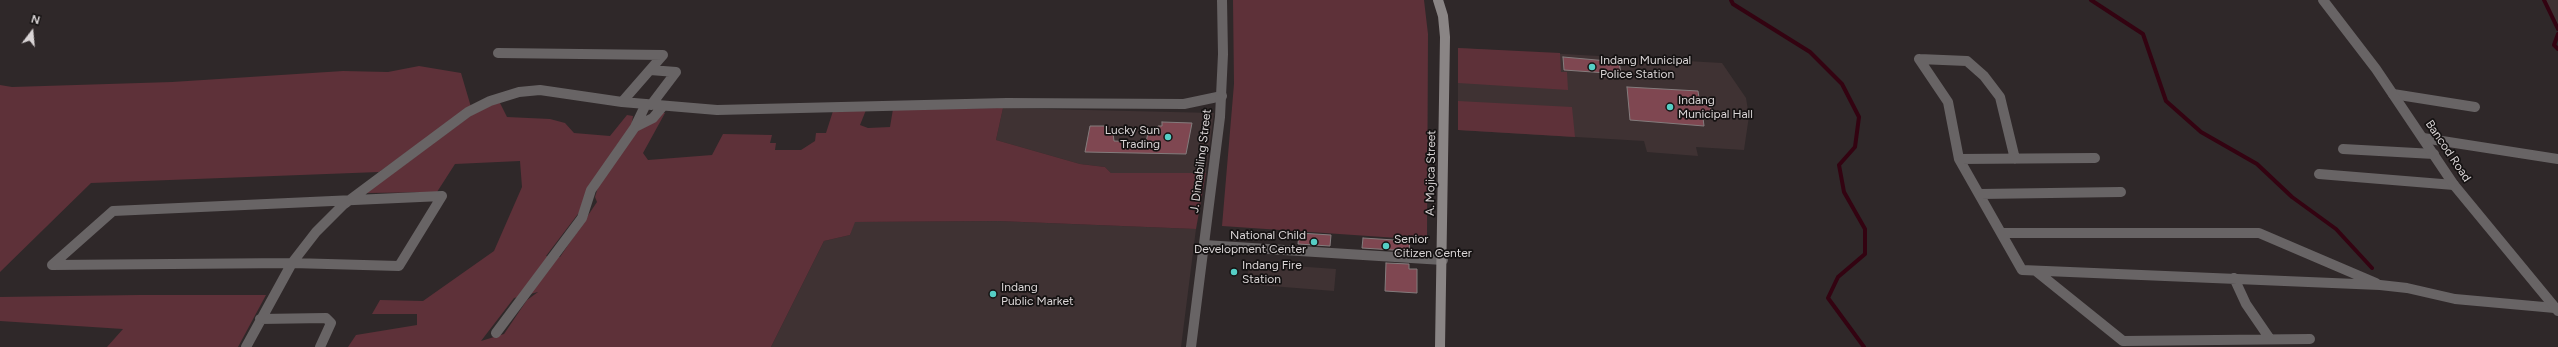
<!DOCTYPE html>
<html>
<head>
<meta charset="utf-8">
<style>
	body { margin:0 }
	#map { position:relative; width:2558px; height:347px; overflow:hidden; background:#2f2829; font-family:Figtree,sans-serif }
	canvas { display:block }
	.north { position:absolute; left:12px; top:12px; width:40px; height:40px; -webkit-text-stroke:3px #151212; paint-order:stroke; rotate:16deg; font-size:11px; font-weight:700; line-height:16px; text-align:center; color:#dad5d6 }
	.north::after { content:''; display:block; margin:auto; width:14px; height:18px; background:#dad5d6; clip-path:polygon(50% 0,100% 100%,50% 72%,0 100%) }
</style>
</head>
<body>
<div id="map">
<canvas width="2558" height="347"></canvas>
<div class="north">N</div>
</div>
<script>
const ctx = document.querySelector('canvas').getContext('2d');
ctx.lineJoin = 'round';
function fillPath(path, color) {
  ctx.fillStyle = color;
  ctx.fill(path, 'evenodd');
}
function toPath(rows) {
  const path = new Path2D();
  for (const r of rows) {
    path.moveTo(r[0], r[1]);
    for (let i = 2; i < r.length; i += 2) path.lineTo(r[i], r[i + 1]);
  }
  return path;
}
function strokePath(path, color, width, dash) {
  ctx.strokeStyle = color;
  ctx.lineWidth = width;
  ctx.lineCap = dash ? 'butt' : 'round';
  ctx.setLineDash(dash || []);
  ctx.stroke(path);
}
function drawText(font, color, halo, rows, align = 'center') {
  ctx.font = font + ' Figtree,sans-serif';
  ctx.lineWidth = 3.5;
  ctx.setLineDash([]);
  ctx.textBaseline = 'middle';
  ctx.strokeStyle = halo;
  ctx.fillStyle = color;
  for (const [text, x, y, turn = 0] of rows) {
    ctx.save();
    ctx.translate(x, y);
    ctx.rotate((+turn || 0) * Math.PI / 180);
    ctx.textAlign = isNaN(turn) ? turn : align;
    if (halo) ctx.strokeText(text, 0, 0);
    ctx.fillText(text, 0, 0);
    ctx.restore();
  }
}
const built = toPath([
	[2544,0,2558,0,2558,29,2548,12],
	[1458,48,1722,63,1746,98,1749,116,1744,150,1696,147,1698,156,1647,152,1644,141,1458,130],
	[1003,108,1214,113,1206,173,1111,173,1105,167,1080,164,996,140],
	[998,221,1196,229,1181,347,771,347,824,241,850,235,854,222],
	[1250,263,1336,269,1334,291,1246,284]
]);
const green = toPath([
	[1233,0,1424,0,1428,34,1427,240,1222,226,1234,84],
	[1458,48,1560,53,1561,72,1567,72,1568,90,1458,83],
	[419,66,461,73,471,107,379,172,91,183,0,272,0,85,12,87,172,82,343,71,388,72],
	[499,101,507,117,550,119,565,123,574,133,610,136,627,115,633,116,631,128,616,146,584,206,546,256,560,257,597,202,595,197,598,187,634,134,656,112,665,113,643,153,648,160,712,155,723,134,772,135,770,143,776,143,775,150,801,150,815,141,816,133,826,133,833,111,866,110,860,125,868,128,890,127,893,109,1003,108,996,140,1080,164,1105,167,1111,173,1206,173,1196,229,998,221,855,222,850,235,824,241,771,347,348,347,356,335,417,325,417,314,372,314,380,300,423,301,494,251,522,187,520,161,455,164,437,192,366,193,477,111],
	[538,292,527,300,504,334,481,341,514,298],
	[1458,101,1572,107,1575,137,1458,130],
	[139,295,266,295,238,347,107,347,123,329,0,321,0,297]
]);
const stream = toPath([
	[1731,0,1733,4,1810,52,1842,84,1859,117,1855,147,1839,165,1844,192,1865,229,1865,254,1838,277,1828,298,1864,347],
	[2091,0,2143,34,2166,101,2201,132,2257,164,2292,197,2336,229,2372,268],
	[2544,0,2558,29],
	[2558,34,2554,45,2558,49]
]);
const building = toPath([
	[1563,57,1619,62,1621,74,1564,70,1563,57],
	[1627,87,1698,91,1699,98,1709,98,1713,118,1703,118,1704,126,1630,120,1627,87],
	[1162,122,1192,123,1186,154,1085,152,1090,126,1107,126,1106,134,1113,133,1114,141,1146,142,1148,133,1156,133,1158,126,1162,126,1162,122],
	[1299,233,1331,235,1330,246,1298,244,1299,233],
	[1363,238,1410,241,1409,251,1362,248,1363,238],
	[1386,263,1409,264,1409,269,1417,269,1417,293,1385,291,1386,263]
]);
const minor = toPath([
	[498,53,663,55],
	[1919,59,1948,102,1959,159,2022,270,2380,285,2407,288,2455,299,2555,308],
	[1919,59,1967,61,1984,76,2000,97,2015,159],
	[650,70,676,72,651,105],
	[2393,94,2475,107],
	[622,102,663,55],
	[635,127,653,118,663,106],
	[2423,138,2558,159],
	[2343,149,2434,154],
	[1959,159,2095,158],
	[2319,174,2454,185],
	[1980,194,2121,192],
	[2001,233,2259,233,2376,283],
	[1204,245,1443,260],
	[52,265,292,263,399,266,442,196],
	[52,265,113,211,442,196],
	[2036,271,2123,341,2310,339],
	[2234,278,2246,304,2270,339],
	[260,319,326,318,331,323,320,347],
	[496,333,582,218,591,190,635,127,646,104],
	[246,347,292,263,316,232,343,205,468,112,490,101,519,92,540,90,622,102,717,110,1007,103,1184,104,1222,96]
]);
const tertiary = toPath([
	[2323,0,2376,69,2454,185,2558,311],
	[1191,347,1220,117,1223,54,1222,0]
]);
const secondary = toPath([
	[1438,0,1443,16,1445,37,1440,347]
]);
const markers = [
	[1592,67,4,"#55cec5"],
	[1670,107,4,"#55cec5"],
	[1168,137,4,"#55cec5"],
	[1314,242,4,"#55cec5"],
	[1386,246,4,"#55cec5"],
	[1234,272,4,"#55cec5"],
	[993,294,4,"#55cec5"]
];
const poiNames = [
	["Indang Municipal",1600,60],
	["Police Station",1600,74],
	["Indang",1678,100],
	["Municipal Hall",1678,114],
	["Lucky Sun",1160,130,"right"],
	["Trading",1160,144,"right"],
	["National Child",1306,235,"right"],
	["Development Center",1306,249,"right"],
	["Senior",1394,239],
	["Citizen Center",1394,253],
	["Indang Fire",1242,265],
	["Station",1242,279],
	["Indang",1001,287],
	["Public Market",1001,301]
];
const streetNames = [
	["Bancod Road",2448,151,56],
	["J. Dimabiling Street",1201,161,-83],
	["A. Mojica Street",1431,173,-89]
];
fillPath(built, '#3f3233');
fillPath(green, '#5e3139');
strokePath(stream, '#330311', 4);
fillPath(building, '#7f4751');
strokePath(building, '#847c7d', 1);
strokePath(minor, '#686465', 10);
strokePath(tertiary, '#686465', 10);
strokePath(secondary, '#8a8585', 10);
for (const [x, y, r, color] of markers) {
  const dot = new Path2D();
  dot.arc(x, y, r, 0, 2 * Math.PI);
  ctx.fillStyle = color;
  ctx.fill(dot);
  strokePath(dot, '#151212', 1.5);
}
drawText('12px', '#dad5d6', '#151212', poiNames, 'left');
drawText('12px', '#dad5d6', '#151212', streetNames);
</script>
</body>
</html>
